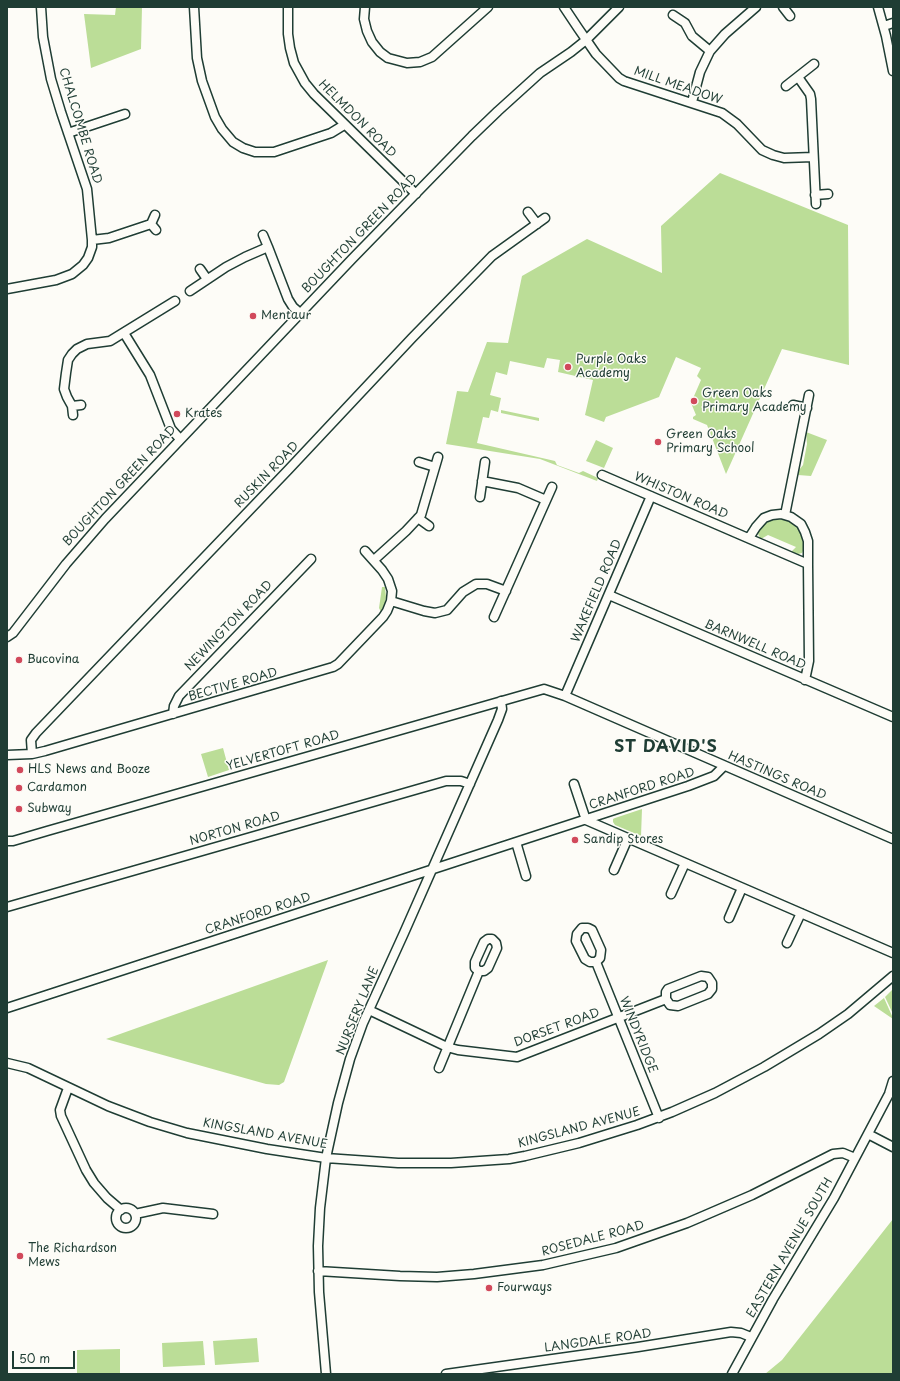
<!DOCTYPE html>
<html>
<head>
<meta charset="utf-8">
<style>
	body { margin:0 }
	#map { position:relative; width:900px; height:1381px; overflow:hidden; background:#fdfcf7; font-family:"Playpen Sans",sans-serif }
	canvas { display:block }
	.frame { position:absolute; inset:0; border:8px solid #1f3d34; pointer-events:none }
	.scale { position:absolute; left:12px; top:1351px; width:63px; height:18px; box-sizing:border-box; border:2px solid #1f3d34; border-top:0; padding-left:5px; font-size:12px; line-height:14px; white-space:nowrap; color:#1f3d34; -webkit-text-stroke:3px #fdfcf7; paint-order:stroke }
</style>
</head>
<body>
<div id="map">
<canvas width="900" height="1381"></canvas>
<div class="frame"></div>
<div class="scale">50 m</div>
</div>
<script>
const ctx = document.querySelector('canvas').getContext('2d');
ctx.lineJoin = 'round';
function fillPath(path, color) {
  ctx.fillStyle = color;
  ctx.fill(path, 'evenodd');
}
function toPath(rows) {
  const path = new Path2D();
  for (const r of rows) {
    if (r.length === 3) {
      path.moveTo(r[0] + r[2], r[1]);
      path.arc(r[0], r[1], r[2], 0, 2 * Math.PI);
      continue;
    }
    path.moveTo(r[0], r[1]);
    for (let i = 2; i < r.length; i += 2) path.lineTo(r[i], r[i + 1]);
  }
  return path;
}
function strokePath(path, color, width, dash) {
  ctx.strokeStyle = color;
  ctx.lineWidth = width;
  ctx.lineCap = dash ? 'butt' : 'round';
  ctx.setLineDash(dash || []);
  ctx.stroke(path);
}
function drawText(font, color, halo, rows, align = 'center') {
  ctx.font = font + ' "Playpen Sans",sans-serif';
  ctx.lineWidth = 3;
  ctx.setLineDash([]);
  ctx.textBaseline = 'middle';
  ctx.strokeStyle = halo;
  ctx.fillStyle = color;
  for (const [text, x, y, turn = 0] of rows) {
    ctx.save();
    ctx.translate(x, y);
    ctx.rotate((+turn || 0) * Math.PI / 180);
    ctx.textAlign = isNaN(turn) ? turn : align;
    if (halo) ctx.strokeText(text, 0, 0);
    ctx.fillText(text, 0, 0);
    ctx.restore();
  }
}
const green = toPath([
	[116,7,142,7,141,49,91,68,84,14,115,15],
	[720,173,848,225,849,365,782,349,726,474,707,425,693,419,693,417,696,415,691,403,701,380,697,376,701,368,676,357,659,397,606,417,604,422,585,415,593,380,558,372,560,360,547,358,544,368,510,361,507,375,496,372,490,395,501,398,498,412,491,410,489,418,483,417,477,443,555,461,557,465,579,473,583,471,598,478,597,481,540,459,446,444,457,391,468,392,487,342,508,343,522,276,587,239,662,273,661,226],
	[501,410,539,418,539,421,501,413],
	[806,432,827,440,811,476,798,475,799,470,803,465,807,444],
	[596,440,613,448,604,468,586,461],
	[774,519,786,520,795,525,799,529,803,537,804,543,804,549,802,553,798,554,791,552,796,547,768,535,761,539,760,538,758,534,760,529,766,523],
	[382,587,385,587,386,597,385,603,381,612,379,608],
	[223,748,229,770,208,777,201,754],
	[642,809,641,836,615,825,613,822,613,819,615,818],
	[328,960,284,1082,279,1085,266,1084,106,1039],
	[893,989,893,1014,885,997],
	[884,998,893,1018,893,1019,874,1006],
	[893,1219,893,1374,765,1374,782,1360],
	[257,1338,259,1362,215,1365,213,1341],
	[203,1341,205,1365,163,1367,162,1343],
	[120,1349,120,1374,77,1374,77,1350]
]);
const minor = toPath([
	[194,7,197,58,202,81,215,117,222,129,233,142,243,148,255,152,274,152,331,133,344,125],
	[288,7,288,34,290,48,294,63,305,83,314,94,416,194],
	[365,7,364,19,367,31,372,42,380,52,388,58,407,63,420,62,432,57,488,7],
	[564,7,578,28,596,54,619,78,624,81,722,113,737,124,762,150,773,155,784,158,813,157],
	[783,7,790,16],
	[878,7,886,36,893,71],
	[673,15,685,23,692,36,710,51],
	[884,26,893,23],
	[798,77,810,94,811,99,816,204],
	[786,86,814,64],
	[692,102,700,72,710,51,725,34,756,7],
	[68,133,125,114],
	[815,195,828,194],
	[528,212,537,224],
	[151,224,156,230],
	[263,235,268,247],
	[92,240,109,238,151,224,155,215],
	[200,269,207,279],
	[7,289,56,280,72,274,83,265,88,258,92,247,92,240,87,189,61,112,51,79,43,37,41,7],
	[190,291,226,267,245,257,268,247,288,299,293,307,300,313],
	[124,333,150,375,171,429,180,439],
	[793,405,807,408],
	[72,406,81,405],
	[73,415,72,406,67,397,64,389,66,373,68,360,72,354,77,349,87,344,110,341,175,301],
	[419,462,435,467],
	[602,475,808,564,809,661,805,680],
	[482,481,518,488,546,500],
	[480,497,485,462],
	[785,515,809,395],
	[418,518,429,526],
	[749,538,756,527,764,518,772,515,781,514,791,517,801,524,805,532,808,541,808,564],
	[374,560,406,531,421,515,438,457],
	[609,595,893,717],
	[391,601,424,611,435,613,447,610,463,592,476,584,487,584,506,591],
	[494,617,552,487],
	[7,637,13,633,66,564,105,519,352,259,472,136,498,111,540,73,571,52,586,40,619,7],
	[565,696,651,496],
	[173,714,174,706,179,696,311,559],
	[32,754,31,740,36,733,289,469,412,338,492,256,545,218],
	[7,755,32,754,45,751,333,667,338,664,383,617,387,611,391,601,392,591,388,579,382,570,365,551],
	[574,784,586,820,893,953],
	[7,841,13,841,47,831,544,689,565,696,893,839],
	[516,842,526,876],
	[614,870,628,838],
	[671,894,685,863],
	[7,907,446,781,461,781,470,784],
	[729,918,742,888],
	[787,943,801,913],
	[596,962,600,958,601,950,592,930,588,928,582,928,577,934,576,941,585,959,590,962,596,962,659,1118],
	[7,1008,688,786,714,776,724,766],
	[369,1010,447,1047,458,1050,517,1057,666,999,666,992,668,989,701,976,708,977,712,983,712,989,708,994,678,1006,670,1005,666,999],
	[7,1063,28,1068,108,1106,150,1122,187,1133,267,1149,326,1158,398,1163,451,1163,509,1159,525,1156,579,1143,637,1125,672,1112,715,1093,764,1067,819,1034,848,1014,893,976],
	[439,1068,479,971,475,968,475,962,484,942,488,939,492,939,496,943,497,948,488,968,484,971,479,971],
	[68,1088,60,1110,61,1116,86,1170,94,1183,107,1198,121,1210],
	[868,1134,893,1147],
	[126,1218,10],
	[135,1214,163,1208,213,1214],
	[318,1271,400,1276,437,1277,474,1274,543,1265,616,1248,687,1223,752,1195,833,1154,843,1153,855,1158],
	[326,1374,319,1292,318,1246,320,1208,326,1158,338,1103,350,1059,363,1023,404,933,498,720,502,709,501,701],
	[446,1374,638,1347,731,1332,741,1333,751,1337],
	[732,1374,773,1299,834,1198,889,1094,893,1081]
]);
const markers = [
	[253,316,4,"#d1495b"],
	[568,367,4,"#d1495b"],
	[694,401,4,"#d1495b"],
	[177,414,4,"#d1495b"],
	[658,442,4,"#d1495b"],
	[19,660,4,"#d1495b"],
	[20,770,4,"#d1495b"],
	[19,788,4,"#d1495b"],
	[19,809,4,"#d1495b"],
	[575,840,4,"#d1495b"],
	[20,1256,4,"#d1495b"],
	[489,1288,4,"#d1495b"]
];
const streetNames = [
	["MILL MEADOW",678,86,19],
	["HELMDON ROAD",357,119,45],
	["CHALCOMBE ROAD",80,126,73],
	["BOUGHTON GREEN ROAD",360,234,-46],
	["RUSKIN ROAD",267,475,-46],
	["BOUGHTON GREEN ROAD",120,486,-47],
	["WHISTON ROAD",681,496,23],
	["WAKEFIELD ROAD",597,591,-67],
	["NEWINGTON ROAD",229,626,-46],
	["BARNWELL ROAD",755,645,23],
	["BECTIVE ROAD",233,685,-16],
	["YELVERTOFT ROAD",283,751,-16],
	["HASTINGS ROAD",777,776,23],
	["CRANFORD ROAD",642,789,-18],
	["NORTON ROAD",235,829,-16],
	["CRANFORD ROAD",258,914,-18],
	["NURSERY LANE",358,1011,-68],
	["DORSET ROAD",557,1028,-20],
	["WINDYRIDGE",638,1035,68],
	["KINGSLAND AVENUE",579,1128,-15],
	["KINGSLAND AVENUE",265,1134,10],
	["ROSEDALE ROAD",593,1239,-15],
	["EASTERN AVENUE SOUTH",790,1248,-60],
	["LANGDALE ROAD",598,1341,-8]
];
const poiNames = [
	["Mentaur",261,316],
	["Purple Oaks",576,360],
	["Academy",576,374],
	["Green Oaks",702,394],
	["Primary Academy",702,408],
	["Krates",185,414],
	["Green Oaks",666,435],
	["Primary School",666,449],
	["Bucovina",27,660],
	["HLS News and Booze",28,770],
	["Cardamon",27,788],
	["Subway",27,809],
	["Sandip Stores",583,840],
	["The Richardson",28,1249],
	["Mews",28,1263],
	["Fourways",497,1288]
];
const districtNames = [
	["ST DAVID'S",666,748]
];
fillPath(green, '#bbdd97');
strokePath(minor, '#1f3d34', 11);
strokePath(minor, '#fdfcf7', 8);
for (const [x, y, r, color] of markers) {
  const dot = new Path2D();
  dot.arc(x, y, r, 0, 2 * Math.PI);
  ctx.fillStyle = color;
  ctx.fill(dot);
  strokePath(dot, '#fdfcf7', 1.5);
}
drawText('12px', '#1f3d34', '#fdfcf7', streetNames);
drawText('12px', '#1f3d34', '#fdfcf7', poiNames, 'left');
ctx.letterSpacing = '1px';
drawText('bold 16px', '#1f3d34', '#fdfcf7', districtNames);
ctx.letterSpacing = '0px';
</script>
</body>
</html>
